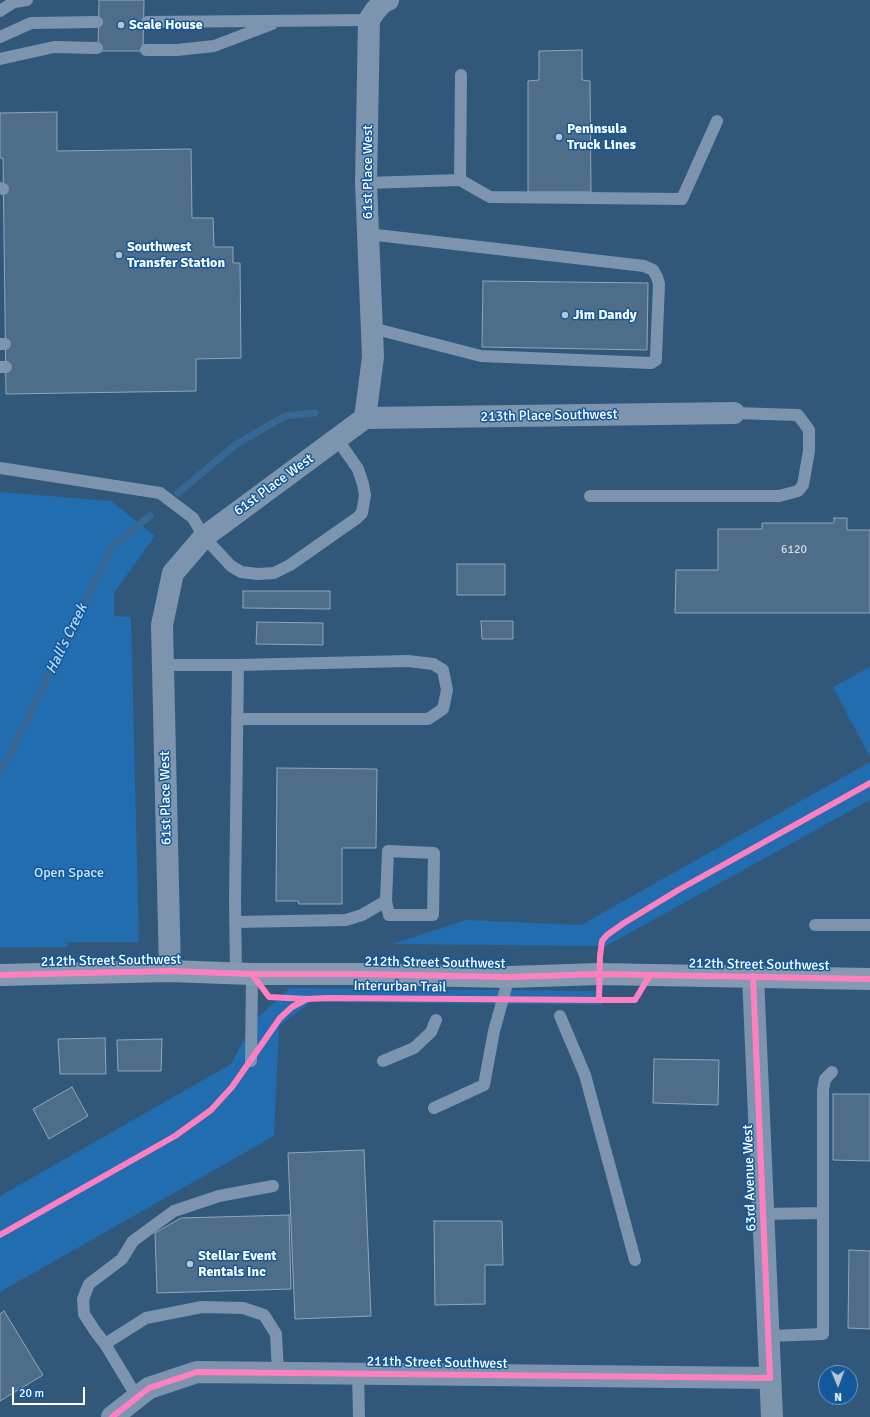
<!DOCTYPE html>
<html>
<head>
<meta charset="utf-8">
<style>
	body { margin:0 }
	#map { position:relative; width:870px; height:1417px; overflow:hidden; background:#31577b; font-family:Signika,sans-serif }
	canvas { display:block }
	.north { position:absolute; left:818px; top:1365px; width:40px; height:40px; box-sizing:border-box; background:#12589a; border:1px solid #719bc2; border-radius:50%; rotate:179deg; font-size:11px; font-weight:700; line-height:16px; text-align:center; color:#fff }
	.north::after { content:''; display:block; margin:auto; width:14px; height:18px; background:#b7c4d1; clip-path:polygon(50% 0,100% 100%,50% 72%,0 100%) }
	.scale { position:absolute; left:12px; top:1387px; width:73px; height:18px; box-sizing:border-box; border:2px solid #fff; border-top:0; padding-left:5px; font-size:12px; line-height:14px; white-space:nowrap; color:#fff; -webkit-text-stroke:3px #12589a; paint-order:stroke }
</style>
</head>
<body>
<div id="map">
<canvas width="870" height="1417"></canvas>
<div class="north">N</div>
<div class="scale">20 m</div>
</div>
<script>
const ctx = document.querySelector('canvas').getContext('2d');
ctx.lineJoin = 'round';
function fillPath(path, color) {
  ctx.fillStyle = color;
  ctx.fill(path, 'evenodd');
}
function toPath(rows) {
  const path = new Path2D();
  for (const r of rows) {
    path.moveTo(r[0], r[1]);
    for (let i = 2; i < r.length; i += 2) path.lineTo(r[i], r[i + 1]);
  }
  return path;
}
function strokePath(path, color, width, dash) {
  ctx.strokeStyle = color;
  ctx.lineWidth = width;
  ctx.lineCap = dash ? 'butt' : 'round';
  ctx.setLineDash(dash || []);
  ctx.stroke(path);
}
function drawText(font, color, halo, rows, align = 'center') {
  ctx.font = font + ' Signika,sans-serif';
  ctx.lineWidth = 3;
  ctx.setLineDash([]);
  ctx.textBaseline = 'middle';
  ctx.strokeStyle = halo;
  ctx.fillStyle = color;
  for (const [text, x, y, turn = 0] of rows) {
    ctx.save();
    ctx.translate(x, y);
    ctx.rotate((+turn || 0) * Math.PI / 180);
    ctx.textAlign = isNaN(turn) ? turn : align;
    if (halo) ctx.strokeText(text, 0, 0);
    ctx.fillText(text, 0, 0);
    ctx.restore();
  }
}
const green = toPath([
	[0,492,111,501,155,536,114,593,114,616,131,617,139,942,68,942,67,947,0,947],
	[870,667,870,757,833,687],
	[870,762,870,800,606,946,392,944,466,920,581,925],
	[290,988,601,991,602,1005,311,1002,279,1026,274,1136,0,1292,0,1196,231,1064,254,1021]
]);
const stream = toPath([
	[178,493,235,445,285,416,315,413],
	[0,774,113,546,150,516]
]);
const building = toPath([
	[99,0,144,0,143,51,98,51,99,0],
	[582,50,582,80,590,81,591,192,528,192,528,81,539,80,539,51,582,50],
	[57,112,57,151,191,149,192,218,213,218,214,247,233,247,233,263,240,263,241,358,196,359,196,391,6,394,3,158,0,158,0,113,57,112],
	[483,281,648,283,647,350,482,347,483,281],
	[834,518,847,518,847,530,870,530,870,613,675,613,676,570,718,570,718,529,762,529,762,523,834,523,834,518],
	[457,564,505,564,505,595,457,595,457,564],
	[243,591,330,591,330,609,243,608,243,591],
	[481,621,513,621,513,639,482,639,481,621],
	[257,622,323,623,323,645,256,644,257,622],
	[277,768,377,769,376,848,342,848,342,904,299,904,298,901,276,901,277,768],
	[105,1038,106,1074,60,1074,58,1039,105,1038],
	[162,1039,161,1071,118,1071,117,1040,162,1039],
	[654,1059,719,1060,718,1105,653,1103,654,1059],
	[72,1087,88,1116,49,1139,33,1109,72,1087],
	[833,1094,870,1094,870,1161,833,1160,833,1094],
	[364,1150,371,1316,295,1319,288,1153,364,1150],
	[289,1215,291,1289,157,1293,155,1233,181,1218,289,1215],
	[434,1221,502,1221,503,1265,485,1265,485,1304,435,1305,434,1221],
	[849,1250,870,1251,870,1329,848,1328,849,1250],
	[4,1311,43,1375,0,1401,0,1314,4,1311]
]);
const service = toPath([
	[0,11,14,2,27,0],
	[147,22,369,20],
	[0,37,31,23,97,22],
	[146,50,177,50,214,46,272,24],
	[0,59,54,47,97,48],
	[460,180,490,197,682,199,717,121],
	[366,183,460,180,461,75],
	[0,188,3,189],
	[368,234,644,266,653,270,657,277,659,284,656,357,656,360,651,363,481,356,372,328],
	[0,344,5,344],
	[0,367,6,367],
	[0,468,160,493,193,518,204,537,231,566,241,572,258,574,274,573,290,565,357,518,362,513,365,495,363,484,358,469,337,439],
	[590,496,779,496,798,491,803,485,809,451,809,430,798,415,734,413],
	[163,665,238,665,235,900,236,974],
	[237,719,428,719,443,709,447,690,443,670,433,664,408,661,238,665],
	[235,922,346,920,362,915,386,901,388,851,434,853,433,915,389,915,386,901],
	[815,925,870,925],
	[560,1016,585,1075,635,1260],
	[251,1061,252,974],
	[383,1061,414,1048,431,1032,436,1020],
	[434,1108,484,1085,494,1031,509,977],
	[763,1214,823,1213],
	[768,1336,823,1334,823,1090,825,1079,832,1072],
	[105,1344,146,1318,202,1307,243,1308,264,1315,276,1334,278,1373],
	[358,1374,359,1417],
	[137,1397,105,1344,95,1331,84,1314,83,1299,89,1284,122,1259,133,1241,174,1211,219,1196,273,1186]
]);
const minor = toPath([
	[365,418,734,413],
	[112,1417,149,1388,197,1372,770,1378]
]);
const tertiary = toPath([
	[170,971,162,625,173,573,204,537,365,418,373,357,366,183,369,20,375,11,382,3,388,0],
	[753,976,772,1417]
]);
const secondary = toPath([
	[0,975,170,971,252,974,358,974,509,977,599,974,870,979]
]);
const cycleway = toPath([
	[252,974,269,997,307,999],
	[0,975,170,971,252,974,358,974,509,977,599,974,870,979],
	[599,1000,635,1000,650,975],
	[0,1235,175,1136,211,1110,232,1087,280,1018,292,1007,307,999,327,998,599,1000,600,956,602,941,607,935,624,923,680,889,870,783],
	[112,1417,149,1388,197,1372,770,1378,753,976]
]);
const markers = [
	[121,25,4,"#b7c4d1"],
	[559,137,4,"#b7c4d1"],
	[119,255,4,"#b7c4d1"],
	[565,315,4,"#b7c4d1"],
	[190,1264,4,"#b7c4d1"]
];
const numberNames = [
	["6120",794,550]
];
const poiNames = [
	["Scale House",129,25],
	["Peninsula",567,129],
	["Truck Lines",567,145],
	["Southwest",127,247],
	["Transfer Station",127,263],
	["Jim Dandy",573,315],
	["Stellar Event",198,1256],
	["Rentals Inc",198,1272]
];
const streetNames = [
	["61st Place West",368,172,-90],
	["213th Place Southwest",549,416,-1],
	["61st Place West",274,485,-36],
	["61st Place West",166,798,-91],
	["212th Street Southwest",111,961,-1],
	["212th Street Southwest",435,963,1],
	["212th Street Southwest",759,965,1],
	["Interurban Trail",400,987,1],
	["63rd Avenue West",750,1178,-92],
	["211th Street Southwest",437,1363,1]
];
const parkNames = [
	["Open Space",69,873]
];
const waterNames = [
	["Hall's Creek",67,639,-64]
];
fillPath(green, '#226daf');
strokePath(stream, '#366795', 7);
fillPath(building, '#4e6d89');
strokePath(building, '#90a6ba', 1);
strokePath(service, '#7c94ad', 12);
strokePath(minor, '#7c94ad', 22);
strokePath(tertiary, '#7c94ad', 22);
strokePath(secondary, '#839ab1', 22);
strokePath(cycleway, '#ff80c0', 6);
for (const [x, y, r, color] of markers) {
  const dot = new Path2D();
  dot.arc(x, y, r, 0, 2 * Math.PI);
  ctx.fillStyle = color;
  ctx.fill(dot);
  strokePath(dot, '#12589a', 1.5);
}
drawText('12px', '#d3dae2', null, numberNames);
drawText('bold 14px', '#fff', '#12589a', poiNames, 'left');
drawText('14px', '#fff', '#12589a', streetNames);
drawText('14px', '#cde7fe', '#12589a', parkNames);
drawText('italic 15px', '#b1d9fa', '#12589a', waterNames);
</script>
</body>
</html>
